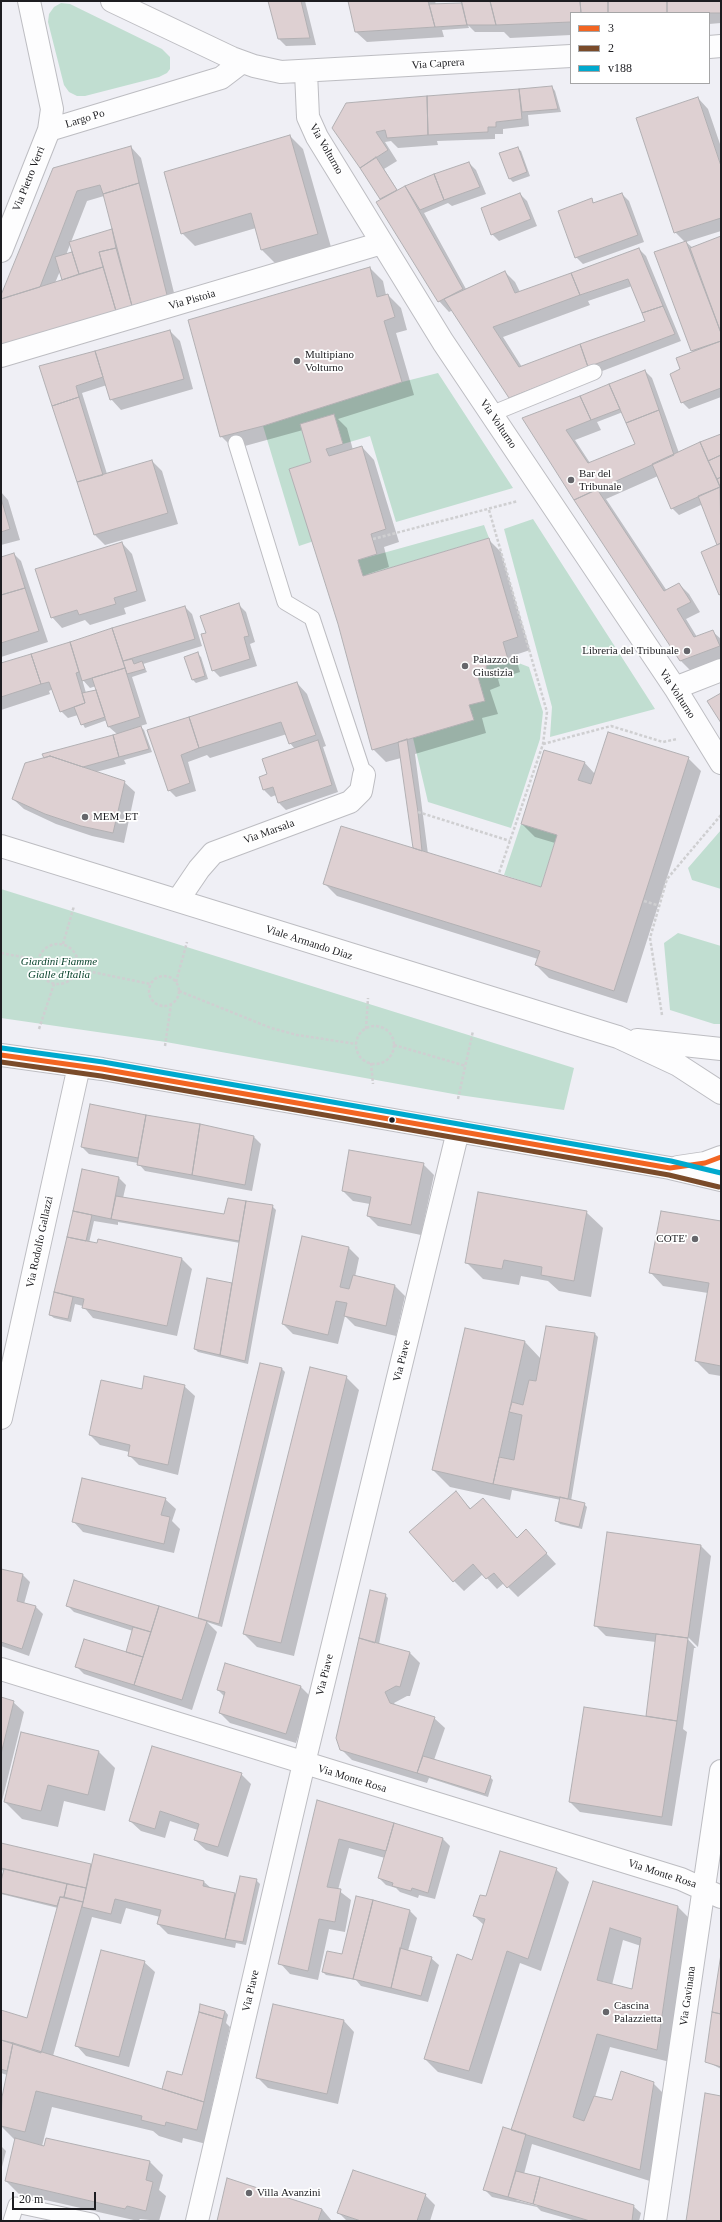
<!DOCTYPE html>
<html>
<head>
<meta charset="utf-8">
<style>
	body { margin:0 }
	#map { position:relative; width:722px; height:2222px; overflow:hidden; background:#efeff5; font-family:"Times New Roman",serif }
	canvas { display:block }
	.frame { position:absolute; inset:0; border:2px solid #1d1d21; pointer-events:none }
	.legend { position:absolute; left:570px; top:12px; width:140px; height:72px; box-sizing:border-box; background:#fff; border:1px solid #a5a5a6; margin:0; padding:5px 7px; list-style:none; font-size:12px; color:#1d1d21 }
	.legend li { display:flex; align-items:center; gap:8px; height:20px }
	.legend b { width:20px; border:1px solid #a5a5a6 }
	.scale { position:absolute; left:12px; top:2192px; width:84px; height:18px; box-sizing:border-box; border:2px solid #1d1d21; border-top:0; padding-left:5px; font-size:12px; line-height:14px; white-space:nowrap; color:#1d1d21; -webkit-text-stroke:3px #fff; paint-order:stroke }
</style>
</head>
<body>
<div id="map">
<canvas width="722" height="2222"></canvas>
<div class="frame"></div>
<ul class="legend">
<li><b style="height:5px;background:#f26522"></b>3</li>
<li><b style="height:5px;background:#7a4b2a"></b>2</li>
<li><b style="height:5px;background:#00a9ce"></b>v188</li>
</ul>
<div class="scale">20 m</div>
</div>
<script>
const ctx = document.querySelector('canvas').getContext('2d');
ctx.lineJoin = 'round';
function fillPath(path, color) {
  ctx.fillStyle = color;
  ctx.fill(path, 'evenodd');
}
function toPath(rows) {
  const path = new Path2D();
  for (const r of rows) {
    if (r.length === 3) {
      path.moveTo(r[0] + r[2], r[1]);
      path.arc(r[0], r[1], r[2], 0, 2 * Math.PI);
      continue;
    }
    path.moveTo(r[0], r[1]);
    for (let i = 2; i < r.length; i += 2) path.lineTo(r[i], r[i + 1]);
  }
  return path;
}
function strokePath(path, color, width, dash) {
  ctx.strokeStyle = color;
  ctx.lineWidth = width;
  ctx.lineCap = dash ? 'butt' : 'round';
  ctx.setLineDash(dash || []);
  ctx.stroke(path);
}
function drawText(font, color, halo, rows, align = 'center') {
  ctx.font = font + ' "Times New Roman",serif';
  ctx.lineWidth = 3.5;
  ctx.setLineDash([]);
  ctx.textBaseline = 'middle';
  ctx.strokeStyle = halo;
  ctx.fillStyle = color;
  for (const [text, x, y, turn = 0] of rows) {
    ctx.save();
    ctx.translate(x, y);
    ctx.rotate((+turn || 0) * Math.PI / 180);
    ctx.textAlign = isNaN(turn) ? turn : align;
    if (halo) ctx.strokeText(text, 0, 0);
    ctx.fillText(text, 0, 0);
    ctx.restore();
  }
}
const green = toPath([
	[61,3,70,4,162,49,170,57,170,69,167,73,159,77,85,96,77,96,69,92,64,85,48,22,49,14,54,7],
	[438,373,513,488,396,522,370,436,343,444,334,414,301,424,311,462,289,469,314,541,299,546,263,426,402,382],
	[533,519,655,709,550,737,552,707,504,529],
	[484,525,489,538,363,576,358,560],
	[508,659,529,667,543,712,540,739,511,828,428,802,413,738,474,720,469,705,485,701,478,677,488,674,486,666],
	[521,824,557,835,541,887,504,875],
	[721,830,721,889,692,880,688,868],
	[1,889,574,1068,564,1110,459,1095,166,1042,1,1018],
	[678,933,721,946,721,1024,714,1024,670,1010,664,943]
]);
const shadow = toPath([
	[269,1,305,1,316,45,286,46,279,39],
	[349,1,435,1,436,5,463,4,462,1,721,1,721,23,709,24,709,13,571,13,571,35,510,38,504,32,475,32,468,25,469,28,442,30,444,37,367,42,356,32],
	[552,87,555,91,561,112,528,115,529,126,503,129,503,134,495,134,495,139,437,141,438,145,398,148,391,141,385,142,397,161,384,169,398,191,469,163,476,170,486,194,452,206,448,203,424,213,466,289,505,272,515,282,520,292,639,249,646,256,681,341,597,373,520,408,510,397,453,310,449,312,439,301,382,200,333,128,519,90],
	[632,286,647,321,522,367,503,337,590,305,588,301],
	[698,98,708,109,721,147,721,231,686,242,693,248,721,238,721,397,689,409,682,402,681,369,694,352,656,253,685,242,675,232],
	[290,136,303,149,331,247,275,263,262,250,256,228,195,246,182,233],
	[131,147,141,158,177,305,124,317,1,300,54,168],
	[104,196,113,230,71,242,87,201],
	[71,242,75,257,72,253,66,255],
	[60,271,63,281,55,283],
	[517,148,521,151,530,176,513,182,510,179],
	[520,194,527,201,537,226,499,241,492,234],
	[622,194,629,201,644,242,583,264,576,257,591,200,595,204],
	[370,268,383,281,386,295,388,295,401,308,407,330,396,333,414,395,338,419,347,428,353,450,362,447,374,460,399,542,384,547,389,567,368,574,368,575,488,539,501,552,530,650,515,655,520,672,498,679,500,686,490,690,498,714,482,718,486,733,415,754,428,854,542,888,555,843,535,837,522,824,584,762,595,774,688,758,701,771,627,1003,549,978,536,965,538,959,337,896,324,883,415,849,401,758,386,762,373,749,312,463,303,430,234,449,221,436],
	[170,331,180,341,193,389,121,410,111,399,107,385,82,393,107,474,152,461,162,471,178,524,105,545,95,535,40,367],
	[645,371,652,378,679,453,721,435,721,595,702,552,719,545,703,504,679,515,672,508,658,476,606,499,667,591,679,584,689,594,700,612,686,619,697,637,713,632,721,639,721,660,691,671,681,661,524,419],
	[623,412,637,445,590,463,575,440,601,430,597,422],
	[1,492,8,500,20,540,1,545],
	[122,543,132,554,146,601,124,608,126,614,90,625,85,620,62,628,52,617],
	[14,554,21,561,48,642,1,657,1,558],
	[239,605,246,612,255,642,250,644,257,666,220,677,213,670,207,633],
	[185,607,192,614,202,646,143,664,147,672,132,677,147,724,140,726,144,730,152,752,124,760,126,764,96,772,124,782,135,792,124,843,92,836,56,824,24,809,13,799,117,734,109,727,107,720,85,728,78,715,68,718,61,711,53,689,49,691,50,694,1,710,1,664],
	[82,679,90,688,96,686,97,690,86,693],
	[198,654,201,657,208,679,196,683,193,680],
	[297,683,307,694,326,746,323,747,338,792,286,810,279,803,276,795,271,797,264,790,260,777,268,775,295,749,290,743,287,734,210,758,207,755,188,762,196,791,176,797,169,790,148,730],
	[91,1105,254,1137,261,1144,252,1191,145,1171,138,1163,89,1154,82,1147],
	[423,1164,434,1175,421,1235,378,1226,368,1216,370,1204,353,1201,343,1191],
	[83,1170,119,1178,126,1185,123,1198,225,1215,229,1199,272,1206,276,1210,248,1364,198,1352,195,1349,208,1279,233,1284,240,1243,118,1222,118,1225,94,1221,89,1243,182,1259,192,1269,177,1336,93,1318,83,1306,75,1304,71,1322,54,1318,50,1315],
	[586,1212,603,1228,591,1297,559,1291,548,1281,521,1276,519,1285,483,1279,466,1262],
	[721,1222,721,1376,709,1374,696,1361,708,1293,663,1286,651,1273],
	[349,1248,359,1258,355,1277,395,1286,405,1296,396,1336,355,1326,345,1316,338,1344,293,1334,283,1324],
	[466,1329,525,1342,541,1359,595,1334,598,1337,571,1501,584,1504,587,1507,582,1529,560,1524,556,1520,561,1500,512,1490,510,1500,450,1487,433,1470],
	[282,1369,285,1372,222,1627,207,1622,217,1632,192,1710,84,1674,77,1667,129,1654,133,1631,74,1612,67,1605,202,1620,199,1617],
	[346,1377,359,1390,294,1656,257,1647,244,1634],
	[184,1386,195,1396,178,1475,139,1465,129,1455,129,1452,100,1445,90,1435,142,1390],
	[456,1493,471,1509,483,1499,518,1539,526,1531,556,1564,518,1597,504,1583,497,1589,483,1574,464,1591,454,1581],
	[165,1499,176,1509,172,1521,180,1529,174,1553,83,1532,73,1521],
	[700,1545,711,1556,698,1647,685,1634,684,1635,696,1648,694,1648,683,1729,687,1732,672,1826,580,1812,570,1802,647,1718,656,1642,606,1636,595,1625],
	[1,1570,23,1575,30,1582,24,1604,36,1607,43,1614,29,1656,1,1646],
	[385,1595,388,1598,379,1644,410,1653,420,1663,410,1696,407,1696,394,1703,396,1706,434,1718,445,1728,434,1760,490,1777,493,1780,488,1797,429,1778,427,1783,352,1760,341,1749],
	[226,1664,301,1687,311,1697,296,1743,230,1723,220,1713,225,1697,218,1690],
	[1,1698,13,1702,24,1712,1,1805],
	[99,1752,115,1768,105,1811,64,1801,58,1827,22,1819,5,1802],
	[241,1774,251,1784,228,1857,206,1850,195,1840,198,1830,170,1821,165,1838,141,1831,130,1821],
	[318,1801,443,1839,450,1846,435,1899,419,1895,418,1898,400,1892,396,1888,386,1885,379,1878,385,1858,349,1848,338,1890,351,1900,345,1932,329,1929,318,1980,290,1974,280,1963],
	[1,1844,92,1866,204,1882,211,1888,236,1895,256,1880,260,1884,246,1945,236,1943,235,1948,168,1934,158,1924,160,1917,126,1908,121,1924,92,1917,53,2056,163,2090,168,2072,183,2076,201,2006,225,2011,228,2015,226,2023,230,2027,211,2110,221,2119,214,2146,183,2138,182,2143,159,2136,153,2131,52,2107,42,2146,44,2147,47,2139,150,2162,163,2175,159,2190,166,2196,159,2221,140,2219,138,2221,19,2194,6,2181,16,2141,1,2126,3,2097,7,2075,1,2073,1,2011,28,2019,58,1908,1,1894,5,1871,1,1870],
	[556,1869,569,1882,541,1971,520,1963,482,2084,438,2072,425,2059,473,1961,484,1925,474,1916,486,1898],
	[594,1882,678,1907,691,1920,670,2062,610,2047,595,2097,613,2101,622,2073,654,2084,667,2097,653,2182,532,2144,524,2174,633,2206,641,2213,639,2221,576,2221,541,2211,537,2207,492,2197,485,2190,512,2131],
	[623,1940,641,1946,633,1990,612,1985],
	[516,2198,538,2204,538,2206,516,2200],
	[357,1898,410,1911,417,1918,408,1951,431,1958,439,1965,428,2002,361,1986,356,1980,326,1975,323,1972,342,1955],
	[721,1960,721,2069,706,2061],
	[144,1962,155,1972,129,2067,86,2056,76,2045],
	[274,2005,344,2021,354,2032,338,2104,268,2088,257,2077],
	[1,2146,6,2151,1,2171],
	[425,2195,435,2205,430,2221,347,2221,339,2213],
	[322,2209,332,2221,218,2221]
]);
const building = toPath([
	[268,1,301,1,310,38,278,39,268,1],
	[348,1,428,1,435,27,355,32,348,1],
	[461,1,490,1,496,25,467,25,461,1],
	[490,1,580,1,581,13,571,13,571,22,496,25,490,1],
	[580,1,608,1,608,13,581,13,580,1],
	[608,1,667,1,667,13,608,13,608,1],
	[667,1,721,1,721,13,667,13,667,1],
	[462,3,467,25,435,27,429,4,462,3],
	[552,86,558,109,522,112,519,89,552,86],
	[519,89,522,119,496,122,496,127,488,127,488,132,428,135,427,96,519,89],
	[427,96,428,135,387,138,385,130,376,132,388,150,360,168,332,128,346,103,427,96],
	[698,97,721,166,721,218,674,233,636,118,698,97],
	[290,135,318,234,261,250,251,213,181,234,164,172,290,135],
	[131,146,139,183,103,194,100,185,77,191,40,287,1,299,1,295,53,168,131,146],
	[518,147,527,172,509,179,499,153,518,147],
	[376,157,397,190,380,199,360,168,376,157],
	[469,162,480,187,444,200,434,174,469,162],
	[434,174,444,200,420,210,405,186,434,174],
	[139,183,167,295,132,306,103,194,139,183],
	[405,186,463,289,438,302,376,202,405,186],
	[520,193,531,219,491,235,481,208,520,193],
	[622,193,638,235,575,258,558,211,592,198,593,203,622,193],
	[112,229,116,248,99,252,103,267,79,274,69,242,112,229],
	[721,236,721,333,690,248,721,236],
	[686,241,721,333,721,341,691,351,654,252,686,241],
	[116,248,132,306,116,311,99,252,116,248],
	[639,248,663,306,642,313,628,279,580,295,571,273,639,248],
	[72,252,79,274,62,280,55,257,72,252],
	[103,267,116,311,1,345,1,299,103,267],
	[370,267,377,297,388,294,395,317,384,321,402,382,263,426,220,437,188,320,370,267],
	[505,271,515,293,571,273,580,295,493,327,519,367,580,344,588,367,509,398,444,299,505,271],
	[663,306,675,334,588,367,580,344,645,321,642,313,663,306],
	[170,330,184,379,110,400,95,351,170,330],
	[721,341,721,388,681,403,670,374,680,369,676,358,721,341],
	[95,351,103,377,76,386,79,397,52,406,39,366,95,351],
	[645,370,659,410,626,423,609,384,645,370],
	[609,384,620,409,591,420,580,396,609,384],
	[580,396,591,420,566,430,588,463,635,444,626,423,659,410,674,455,574,500,522,418,580,396],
	[79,397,103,475,77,482,52,406,79,397],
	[334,414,343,444,326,449,329,456,362,446,386,529,371,534,377,554,358,560,363,576,489,538,518,637,503,642,508,659,486,666,488,674,478,677,485,701,469,705,474,720,372,750,338,624,289,469,311,462,300,424,334,414],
	[721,434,721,455,708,461,700,442,721,434],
	[700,442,720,487,671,509,652,464,700,442],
	[721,455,721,477,717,479,708,461,721,455],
	[152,460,168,513,94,535,77,482,152,460],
	[721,477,721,489,717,479,721,477],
	[720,487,721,543,717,545,698,496,720,487],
	[597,489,664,591,679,583,691,602,677,609,694,637,713,630,720,646,680,661,574,500,597,489],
	[1,498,10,529,1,532,1,498],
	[122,542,137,591,114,598,116,604,79,615,77,610,51,618,35,569,122,542],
	[721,543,721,594,719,595,701,552,721,543],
	[14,553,25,588,1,595,1,557,14,553],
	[25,588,39,631,1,643,1,595,25,588],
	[239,603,249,636,244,637,250,659,212,671,201,634,206,633,200,616,239,603],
	[185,606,195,639,123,661,112,628,185,606],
	[112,628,125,668,82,681,70,642,112,628],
	[70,642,79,672,76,673,85,703,60,712,49,682,41,684,31,654,70,642],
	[198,652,205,676,192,680,184,657,198,652],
	[31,654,41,684,1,697,1,663,31,654],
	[132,659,134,664,142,661,145,669,127,674,123,661,132,659],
	[125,668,140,717,108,727,92,678,125,668],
	[297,682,316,735,289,744,281,722,199,748,189,717,297,682],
	[96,690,105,717,81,725,74,707,85,703,82,693,96,690],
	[721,693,721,723,707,701,721,693],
	[189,717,199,748,181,755,190,783,168,791,147,730,189,717],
	[141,726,149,749,119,757,113,735,141,726],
	[608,732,689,757,614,991,535,965,540,951,323,884,341,826,541,887,557,835,521,824,544,750,585,762,578,780,591,784,608,732],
	[113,735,119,757,83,767,50,756,44,758,42,754,113,735],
	[407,739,418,812,422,851,413,848,398,742,407,739],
	[318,740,332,785,278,803,273,787,263,790,259,777,267,774,262,759,318,740],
	[50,756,125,781,113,833,81,826,45,814,12,799,25,763,50,756],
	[90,1104,146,1115,138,1158,81,1147,90,1104],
	[146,1115,200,1124,192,1175,137,1165,146,1115],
	[200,1124,254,1136,245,1185,192,1175,200,1124],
	[349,1150,424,1163,411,1225,367,1216,371,1197,342,1191,349,1150],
	[82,1169,119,1177,111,1219,73,1211,82,1169],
	[478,1192,587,1211,574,1281,541,1275,542,1267,504,1260,502,1269,465,1263,478,1192],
	[116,1196,224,1214,228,1198,246,1201,239,1241,111,1219,116,1196],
	[246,1201,273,1205,245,1361,220,1355,246,1201],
	[73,1211,92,1215,86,1241,67,1237,73,1211],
	[661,1211,721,1221,721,1366,695,1361,709,1283,649,1273,661,1211],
	[302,1236,349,1247,340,1287,349,1289,353,1275,395,1285,386,1326,344,1316,347,1303,336,1301,328,1335,282,1324,302,1236],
	[67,1237,97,1243,98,1239,182,1258,167,1326,82,1308,84,1299,54,1292,67,1237],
	[207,1278,232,1283,220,1355,194,1349,207,1278],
	[54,1292,73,1297,68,1319,49,1315,54,1292],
	[546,1326,595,1333,568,1499,493,1484,499,1457,514,1460,522,1415,509,1412,512,1402,523,1405,529,1380,536,1381,546,1326],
	[465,1328,525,1341,493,1484,432,1470,465,1328],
	[260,1363,282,1368,219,1624,198,1618,260,1363],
	[310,1367,347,1376,281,1643,243,1634,310,1367],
	[144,1376,185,1385,168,1465,128,1456,130,1445,89,1435,101,1380,142,1389,144,1376],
	[82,1478,166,1498,161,1515,170,1517,164,1544,72,1522,82,1478],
	[456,1491,470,1509,483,1498,517,1538,526,1529,547,1553,507,1588,494,1573,486,1579,473,1564,453,1582,409,1532,456,1491],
	[560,1497,585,1503,579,1527,555,1521,560,1497],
	[607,1532,701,1545,688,1638,594,1626,607,1532],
	[1,1569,23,1574,17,1601,36,1606,22,1649,1,1642,1,1569],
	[74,1580,159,1606,151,1632,66,1606,74,1580],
	[370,1590,386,1594,375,1643,359,1638,370,1590],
	[159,1606,207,1621,182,1700,134,1685,159,1606],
	[133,1627,151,1632,143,1657,126,1652,133,1627],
	[656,1634,688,1638,677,1721,646,1716,656,1634],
	[359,1638,410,1652,400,1687,396,1686,385,1692,390,1703,435,1717,417,1773,340,1750,336,1738,359,1638],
	[84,1639,143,1657,134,1685,75,1667,84,1639],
	[225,1663,301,1686,286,1734,219,1713,225,1692,217,1690,225,1663],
	[1,1697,14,1701,1,1754,1,1697],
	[584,1707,677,1721,662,1817,569,1802,584,1707],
	[21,1732,99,1751,88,1795,48,1785,41,1811,4,1802,21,1732],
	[152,1746,242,1773,218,1847,194,1840,199,1824,160,1811,155,1829,129,1821,152,1746],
	[423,1756,491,1776,485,1794,417,1773,423,1756],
	[317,1800,394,1823,386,1851,339,1839,327,1887,341,1889,335,1922,319,1919,308,1971,278,1964,317,1800],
	[394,1823,443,1838,428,1893,412,1888,411,1891,392,1886,393,1883,378,1878,394,1823],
	[1,1843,91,1864,86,1888,1,1868,1,1843],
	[500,1851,557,1868,528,1959,507,1951,469,2071,424,2059,457,1954,472,1960,485,1919,473,1916,480,1895,486,1896,500,1851],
	[94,1854,204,1881,203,1886,235,1893,225,1939,157,1924,161,1910,115,1899,111,1914,82,1907,94,1854],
	[4,1869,67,1884,64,1897,60,1897,57,1906,1,1893,1,1881,4,1869],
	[240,1876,257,1879,243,1942,225,1939,240,1876],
	[593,1881,678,1906,657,2050,597,2034,573,2117,584,2121,594,2096,612,2100,621,2071,654,2082,640,2170,511,2130,593,1881],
	[610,1928,641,1938,632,1989,597,1980,610,1928],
	[67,1884,86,1888,83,1902,64,1897,67,1884],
	[356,1896,373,1900,353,1979,322,1972,327,1951,342,1954,356,1896],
	[60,1897,83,1902,41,2053,1,2040,1,2010,27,2018,60,1897],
	[373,1900,410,1910,391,1988,353,1979,373,1900],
	[400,1948,432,1957,421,1996,391,1988,400,1948],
	[101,1950,145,1961,119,2057,75,2046,101,1950],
	[721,1954,721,2014,712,2012,721,1954],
	[200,2004,225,2011,223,2019,199,2012,200,2004],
	[273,2004,344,2020,327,2094,256,2078,273,2004],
	[199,2012,223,2019,204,2102,162,2089,167,2071,182,2075,199,2012],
	[712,2012,721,2014,721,2067,705,2062,712,2012],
	[1,2040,13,2043,7,2071,1,2069,1,2040],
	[13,2043,204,2102,197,2130,166,2122,165,2126,141,2120,142,2116,36,2091,25,2132,1,2126,2,2097,13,2043],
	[705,2093,721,2096,721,2221,686,2221,705,2093],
	[503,2127,526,2134,508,2197,483,2190,503,2127],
	[15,2138,44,2146,46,2138,150,2161,146,2180,153,2182,146,2211,127,2206,125,2209,5,2181,15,2138],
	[353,2170,426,2194,417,2221,361,2221,337,2213,353,2170],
	[516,2171,540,2177,533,2204,508,2197,516,2171],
	[540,2177,634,2205,632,2221,590,2221,533,2204,540,2177],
	[227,2178,322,2209,318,2221,217,2221,227,2178]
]);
const path = toPath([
	[489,510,547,712,543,744,499,873],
	[373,539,518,501],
	[543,744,611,726,663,742,677,739],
	[418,812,510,841],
	[644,901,660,906],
	[58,964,20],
	[63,944,74,906],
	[1,953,38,960],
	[78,969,150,984],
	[164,991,15],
	[176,982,187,942],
	[179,991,271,1028,297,1035,356,1044],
	[662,1015,650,938,667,879,721,815],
	[375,1045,19],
	[39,1029,54,984],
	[366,1029,368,998],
	[394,1045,466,1066],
	[165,1046,171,1004],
	[371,1063,373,1084],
	[458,1099,473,1031]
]);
const lane = toPath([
	[491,414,594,372],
	[236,443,285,602,312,618,364,775],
	[11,2221,16,2205,92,2221]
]);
const street = toPath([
	[112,1,232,58,254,66,281,72,571,56],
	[709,47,721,46],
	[306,72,308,117,317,137,443,342,675,688,721,763],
	[49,130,221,78,242,62],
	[1,251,49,130,52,109,29,1],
	[1,356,382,243],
	[675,688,721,670],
	[178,900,199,869,213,853,350,802,361,791,364,775],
	[1,1055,102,1069,474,1134,670,1168,721,1180],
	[678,1167,705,1163,721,1157],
	[1,1418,79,1066],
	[1,1669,681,1879,721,1897],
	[197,2221,304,1763,458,1131],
	[655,2221,721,1771]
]);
const secondary = toPath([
	[1,846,618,1037,678,1065,721,1093],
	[637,1040,721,1049]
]);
const bus1 = toPath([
	[1,1055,102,1069,670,1168,705,1163,721,1157]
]);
const bus2 = toPath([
	[1,1062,101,1076,669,1175,719,1187]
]);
const bus3 = toPath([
	[2,1048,103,1062,671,1161,721,1173]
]);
const markers = [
	[297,361,4,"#66666b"],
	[571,480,4,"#66666b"],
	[687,651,4,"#66666b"],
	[465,666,4,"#66666b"],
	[85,817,4,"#66666b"],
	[392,1120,3.5,"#1d1d21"],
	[695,1239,4,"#66666b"],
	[606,2012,4,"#66666b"],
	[249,2193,4,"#66666b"]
];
const streetNames = [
	["Via Caprera",438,64,-4],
	["Largo Po",85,119,-17],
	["Via Volturno",326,149,60],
	["Via Pietro Verri",29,179,-68],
	["Via Pistoia",192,300,-16],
	["Via Volturno",498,424,56],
	["Via Volturno",677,694,57],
	["Via Marsala",269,832,-20],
	["Viale Armando Diaz",309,943,18],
	["Via Rodolfo Gallazzi",40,1242,-78],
	["Via Piave",402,1361,-76],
	["Via Piave",325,1675,-76],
	["Via Monte Rosa",352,1779,17],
	["Via Monte Rosa",662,1874,18],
	["Via Piave",251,1991,-77],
	["Via Gavinana",688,1996,-82]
];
const poiNames = [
	["Multipiano",305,355],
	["Volturno",305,368],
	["Bar del",579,474],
	["Tribunale",579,487],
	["Libreria del Tribunale",679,651,"right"],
	["Palazzo di",473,660],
	["Giustizia",473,673],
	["MEM_ET",93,817],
	["COTE'",687,1239,"right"],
	["Cascina",614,2006],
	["Palazzietta",614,2019],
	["Villa Avanzini",257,2193]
];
const parkNames = [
	["Giardini Fiamme",59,962],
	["Gialle d'Italia",59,975]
];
fillPath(green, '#c1ded1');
fillPath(shadow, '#0003');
fillPath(building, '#ded0d2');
strokePath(building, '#b2b0b3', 1);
strokePath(lane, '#bdbdc2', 17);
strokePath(street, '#bdbdc2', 24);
strokePath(secondary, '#bdbdc2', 24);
strokePath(path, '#cfcfd1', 2.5, [3, 2]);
strokePath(lane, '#fdfdfe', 15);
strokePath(street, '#fdfdfe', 22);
strokePath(secondary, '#fdfdfe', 22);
strokePath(bus1, '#f26522', 5);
strokePath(bus2, '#7a4b2a', 5);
strokePath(bus3, '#00a9ce', 5);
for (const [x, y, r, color] of markers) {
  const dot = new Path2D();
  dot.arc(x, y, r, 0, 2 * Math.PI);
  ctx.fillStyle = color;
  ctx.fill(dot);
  strokePath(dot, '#fff', 1.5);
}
drawText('11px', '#1d1d21', '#fff', streetNames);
drawText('11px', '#1d1d21', '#fff', poiNames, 'left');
drawText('italic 11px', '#09432c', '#fff', parkNames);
</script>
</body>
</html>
